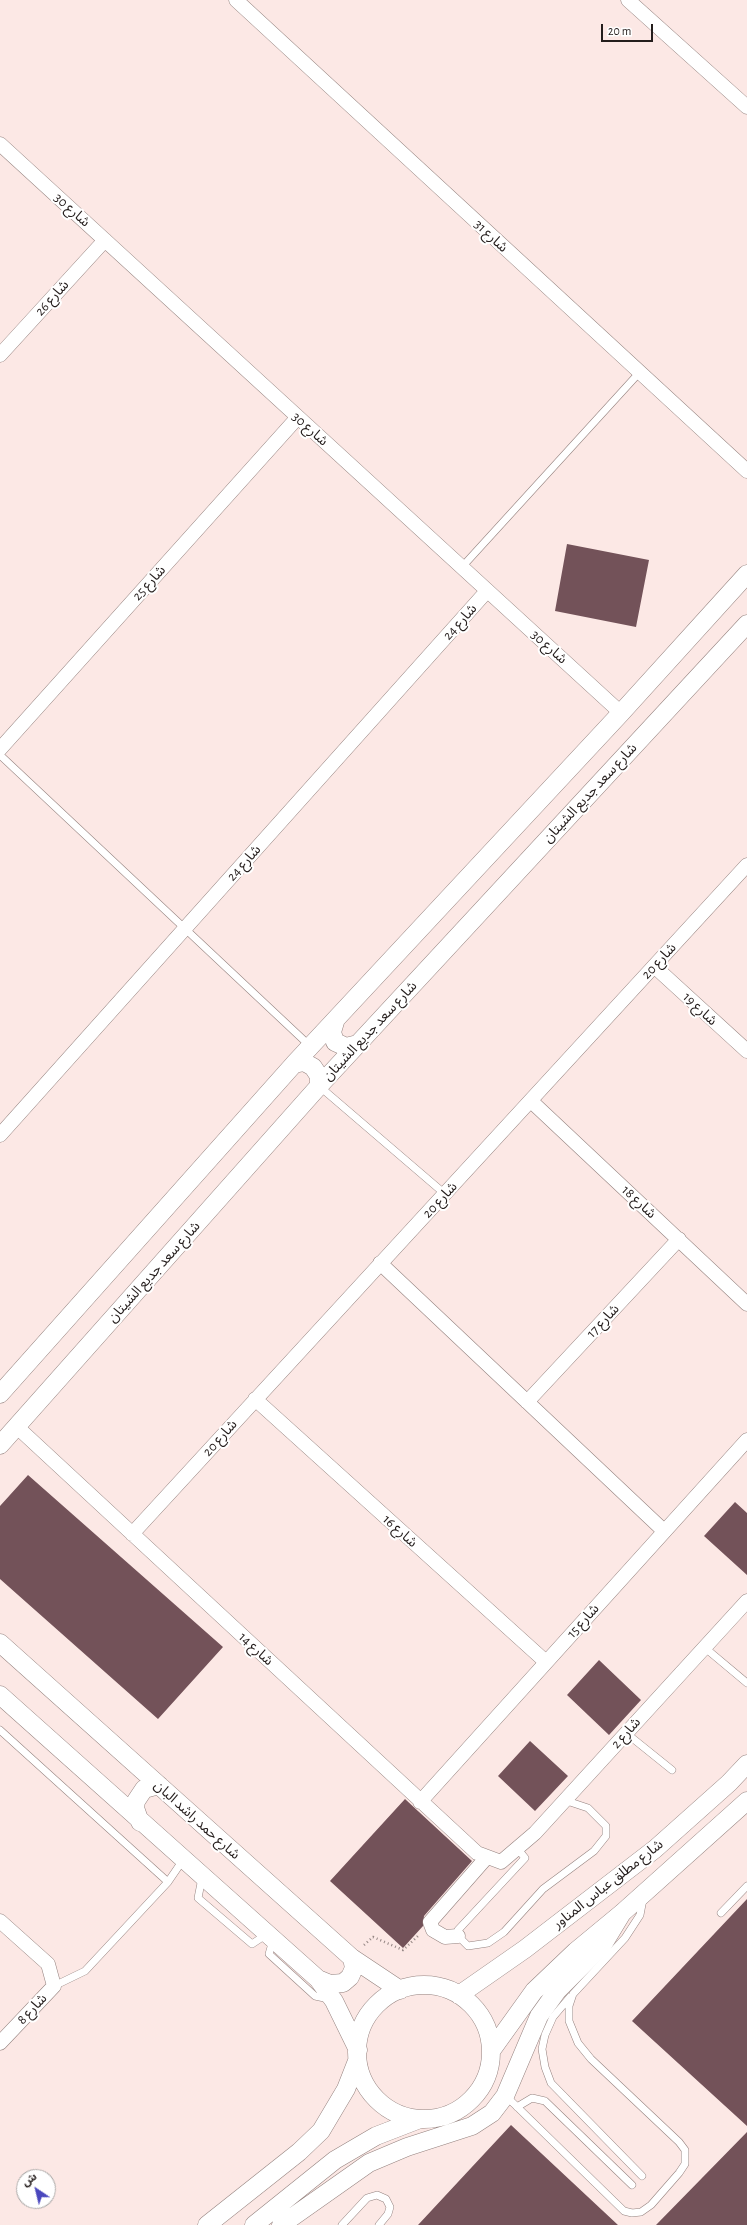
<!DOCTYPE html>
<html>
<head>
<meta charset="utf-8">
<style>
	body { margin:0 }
	#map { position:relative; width:747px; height:2225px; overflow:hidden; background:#fce8e5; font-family:"Alegreya Sans","Noto Sans Arabic",sans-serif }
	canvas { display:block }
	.north { position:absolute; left:16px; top:2169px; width:40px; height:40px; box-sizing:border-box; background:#fff; border:1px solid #a7a5a4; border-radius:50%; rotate:325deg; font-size:11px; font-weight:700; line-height:16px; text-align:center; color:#241d1c }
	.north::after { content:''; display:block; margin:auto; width:14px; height:18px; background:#4a47bd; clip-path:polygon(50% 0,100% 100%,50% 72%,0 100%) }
	.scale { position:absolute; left:601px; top:24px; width:52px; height:18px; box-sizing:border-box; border:2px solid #241d1c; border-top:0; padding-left:5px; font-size:12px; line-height:14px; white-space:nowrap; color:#241d1c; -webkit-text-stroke:3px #fff; paint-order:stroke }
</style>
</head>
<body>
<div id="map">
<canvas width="747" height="2225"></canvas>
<div class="north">ش</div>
<div class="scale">20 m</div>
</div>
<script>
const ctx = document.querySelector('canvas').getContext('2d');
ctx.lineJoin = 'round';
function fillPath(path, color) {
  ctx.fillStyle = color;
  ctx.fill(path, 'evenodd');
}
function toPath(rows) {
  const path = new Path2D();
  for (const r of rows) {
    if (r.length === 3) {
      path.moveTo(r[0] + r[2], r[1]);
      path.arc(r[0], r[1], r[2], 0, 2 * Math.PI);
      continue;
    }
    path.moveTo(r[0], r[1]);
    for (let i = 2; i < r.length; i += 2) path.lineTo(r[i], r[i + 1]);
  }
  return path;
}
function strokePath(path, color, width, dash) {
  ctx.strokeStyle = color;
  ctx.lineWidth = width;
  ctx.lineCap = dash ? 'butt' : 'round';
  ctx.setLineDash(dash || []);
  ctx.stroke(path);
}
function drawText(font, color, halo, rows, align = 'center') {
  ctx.font = font + ' "Alegreya Sans","Noto Sans Arabic",sans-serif';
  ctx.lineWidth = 4;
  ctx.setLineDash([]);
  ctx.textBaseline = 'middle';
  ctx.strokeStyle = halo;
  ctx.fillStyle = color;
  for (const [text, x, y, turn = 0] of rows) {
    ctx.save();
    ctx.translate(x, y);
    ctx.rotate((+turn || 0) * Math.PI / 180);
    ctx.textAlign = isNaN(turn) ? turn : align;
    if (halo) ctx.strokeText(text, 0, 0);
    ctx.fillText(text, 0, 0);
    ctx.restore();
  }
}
const building = toPath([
	[567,544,649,560,636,627,555,611],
	[28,1475,223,1647,158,1719,0,1579,0,1506],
	[735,1502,747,1513,747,1575,704,1536],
	[599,1660,641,1700,609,1735,567,1695],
	[530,1741,568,1776,535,1811,498,1776],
	[405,1799,472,1861,424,1916,423,1926,403,1948,330,1881],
	[747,1899,747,2126,632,2021],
	[511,2125,618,2225,418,2225],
	[747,2132,747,2225,656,2225]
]);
const path = toPath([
	[364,1945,373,1937,403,1950,419,1935]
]);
const service = toPath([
	[462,567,639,373],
	[0,755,310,1046],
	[319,1086,445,1194],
	[704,1647,747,1683],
	[0,1730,168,1882],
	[626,1733,672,1770],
	[517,1848,525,1858,458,1930,458,1936,468,1946,488,1943,504,1932,543,1889,594,1851,606,1836,606,1826,588,1808,564,1800],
	[202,1878,198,1898,252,1944,267,1934],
	[721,1913,747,1886],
	[273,1940,269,1954,315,1996,329,1999],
	[54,1986,85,1971,168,1882,183,1860],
	[570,1997,553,2017,545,2035,542,2049,545,2067,551,2083,642,2176],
	[506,2096,624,2211,632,2213,641,2212,651,2205,679,2173,685,2164,685,2150,679,2142,591,2059,578,2043,569,2021,569,2006,573,1994,625,1938,640,1915,643,1899],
	[517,2107,532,2098,545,2101,632,2185],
	[342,2225,367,2198,377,2195,386,2199,390,2207,388,2214,379,2225]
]);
const minor = toPath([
	[236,0,747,471],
	[628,0,747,107],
	[0,144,621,713],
	[0,355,105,240],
	[0,749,298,417],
	[654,966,747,1051],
	[531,1101,747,1304],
	[0,1135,487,591],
	[380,1263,664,1531],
	[255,1399,546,1662],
	[527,1402,679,1239],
	[16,1426,477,1853,501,1862,535,1833,747,1601],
	[132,1534,747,865],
	[420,1802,747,1440],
	[0,1921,48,1964,54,1986,0,2043],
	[458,1936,445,1937,433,1930,430,1922,487,1857]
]);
const tertiary = toPath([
	[335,1022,332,1032,335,1042,346,1047,358,1044],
	[294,1064,304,1062,313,1067,319,1076,319,1086],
	[0,1394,294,1064,621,713,747,574],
	[0,1445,319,1086,747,624],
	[0,1643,352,1958,400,1990],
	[0,1695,318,1979,334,2001,358,2050],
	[140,1822,135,1808,136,1801,144,1789,159,1785],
	[318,1979,330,1984,343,1983,350,1977,354,1968,352,1958],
	[424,2052,67],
	[459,1995,525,1949,655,1849,729,1783,747,1764],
	[491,2051,534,1991,576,1951,622,1913,747,1801],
	[207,2225,299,2152,321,2131,346,2089,357,2061],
	[254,2225,335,2160,376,2136,420,2119],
	[281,2225,369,2163,407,2147,472,2126,492,2113,505,2096,539,2016,557,1991,602,1946,622,1913]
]);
const streetNames = [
	["شارع 30",72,210,42],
	["شارع 31",491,236,43],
	["شارع 26",52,298,-48],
	["شارع 30",310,429,42],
	["شارع 25",149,583,-48],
	["شارع 24",460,622,-48],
	["شارع 30",549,647,42],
	["شارع سعد جديع الشيتان",590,793,-47],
	["شارع 24",244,863,-48],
	["شارع 20",659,961,-47],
	["شارع 19",700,1009,43],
	["شارع سعد جديع الشيتان",370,1031,-47],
	["شارع 20",440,1200,-47],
	["شارع 18",639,1202,43],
	["شارع سعد جديع الشيتان",154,1272,-48],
	["شارع 17",603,1321,-47],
	["شارع 20",220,1438,-48],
	["شارع 16",400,1531,42],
	["شارع 15",583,1621,-48],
	["شارع 14",256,1649,43],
	["شارع 2",626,1733,-48],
	["شارع حمد راشد البان",197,1820,42],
	["شارع مطلق عباس المناور",608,1884,-38],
	["شارع 8",32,2009,-47]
];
fillPath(building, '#735259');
strokePath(service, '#94827f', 8);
strokePath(minor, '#94827f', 15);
strokePath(tertiary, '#94827f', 19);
strokePath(path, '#938583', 2.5, [1, 3]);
strokePath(service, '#fff', 7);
strokePath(minor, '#fff', 14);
strokePath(tertiary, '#fff', 18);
drawText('14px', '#241d1c', '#fff', streetNames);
</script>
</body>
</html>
